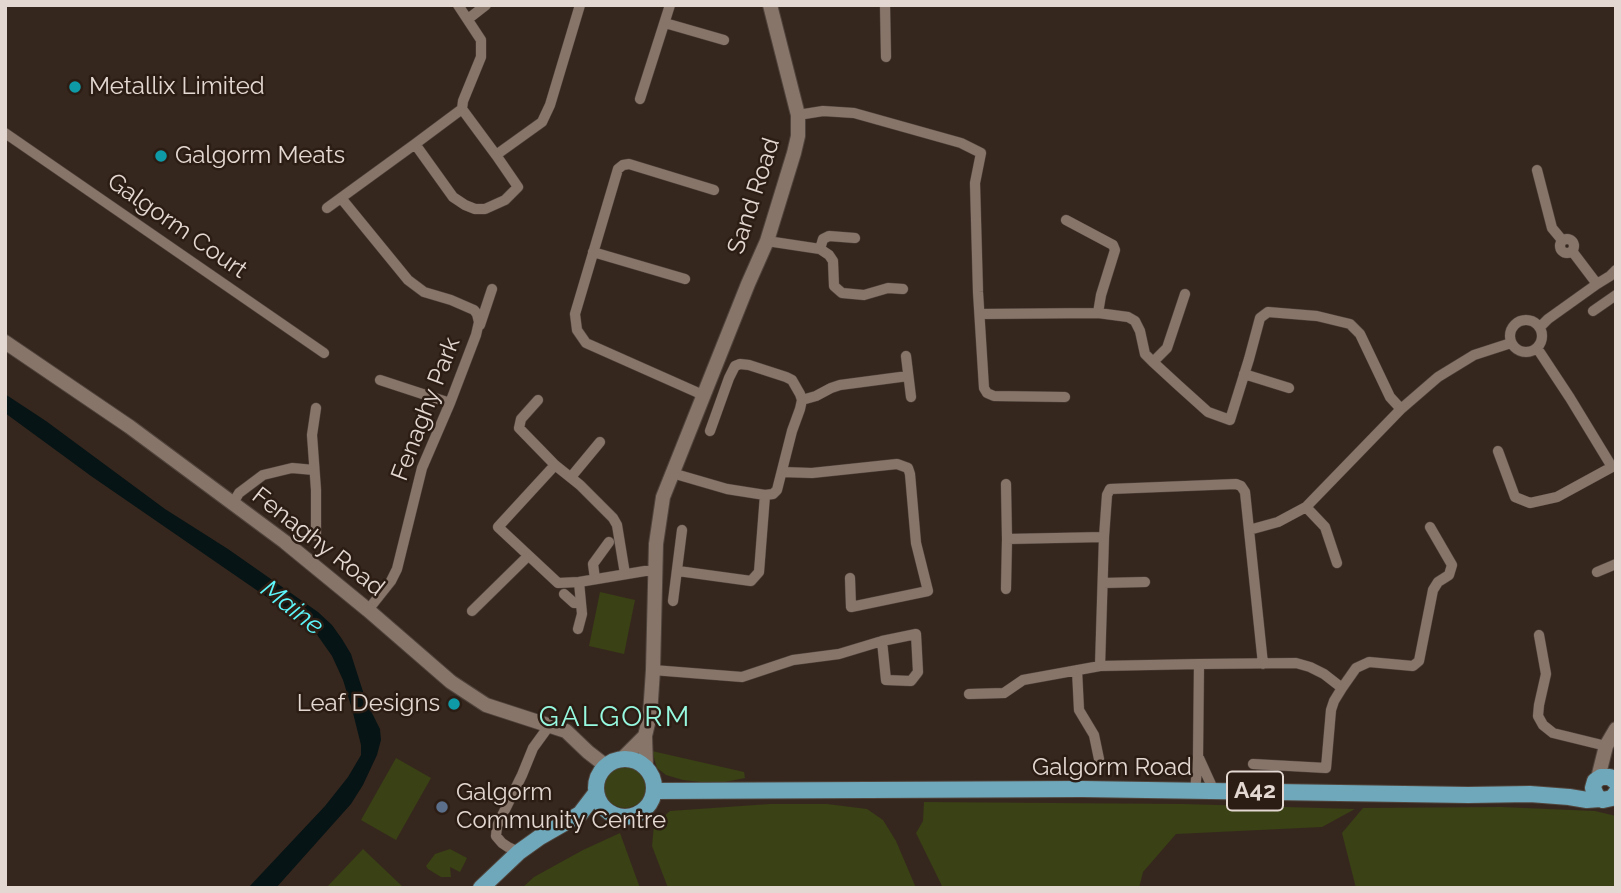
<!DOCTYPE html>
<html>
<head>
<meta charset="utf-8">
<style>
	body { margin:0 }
	#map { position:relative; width:1621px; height:893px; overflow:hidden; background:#36271e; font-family:Raleway,sans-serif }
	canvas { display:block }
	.frame { position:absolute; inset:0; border:7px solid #e3d8d2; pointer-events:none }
</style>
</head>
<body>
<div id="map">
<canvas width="1621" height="893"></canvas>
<div class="frame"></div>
</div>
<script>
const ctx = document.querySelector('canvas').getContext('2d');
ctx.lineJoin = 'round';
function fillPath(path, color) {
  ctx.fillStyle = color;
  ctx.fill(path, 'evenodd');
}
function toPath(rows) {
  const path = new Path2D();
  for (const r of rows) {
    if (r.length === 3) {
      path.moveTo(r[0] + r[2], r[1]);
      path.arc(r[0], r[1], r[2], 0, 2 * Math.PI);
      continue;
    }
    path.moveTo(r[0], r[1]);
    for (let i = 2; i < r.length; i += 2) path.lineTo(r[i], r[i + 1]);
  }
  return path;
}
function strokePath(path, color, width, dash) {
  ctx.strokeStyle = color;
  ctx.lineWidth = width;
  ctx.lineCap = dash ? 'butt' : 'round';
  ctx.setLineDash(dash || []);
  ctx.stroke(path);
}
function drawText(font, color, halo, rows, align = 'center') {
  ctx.font = font + ' Raleway,sans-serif';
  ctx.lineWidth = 5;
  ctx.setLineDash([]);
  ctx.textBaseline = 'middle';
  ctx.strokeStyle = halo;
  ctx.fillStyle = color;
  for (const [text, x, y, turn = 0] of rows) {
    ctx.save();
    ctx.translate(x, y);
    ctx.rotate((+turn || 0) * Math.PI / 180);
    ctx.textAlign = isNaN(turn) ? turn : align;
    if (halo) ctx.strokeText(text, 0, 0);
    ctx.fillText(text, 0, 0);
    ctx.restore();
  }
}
const green = toPath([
	[600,592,635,600,624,654,589,646],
	[652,751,744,772,745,778,725,782,709,783,683,780,666,775,657,768],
	[396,758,431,778,396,840,361,820],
	[625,786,22],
	[924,802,1183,804,1355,809,1322,827,1176,834,1143,872,1139,888,943,888,916,833,923,821],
	[770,804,827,804,867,809,883,820,896,841,916,888,668,888,652,846,654,825,670,811],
	[1501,807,1595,811,1616,816,1616,888,1356,888,1342,833,1363,808],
	[620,833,640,888,522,888,534,877,583,850],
	[363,849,404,888,326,888],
	[450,849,467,858,460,872,450,867,451,877,441,877,428,869,426,866,435,854]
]);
const water = toPath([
	[5,394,46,421,165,509,228,549,318,612,332,625,342,639,351,654,366,701,380,729,381,740,377,755,363,785,351,804,276,888,248,888,325,806,348,777,361,755,361,745,352,709,343,680,332,656,313,629,91,476,5,413]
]);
const street = toPath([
	[458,5,481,40,481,57,463,101,462,109,496,155],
	[885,5,886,57],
	[468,19,486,5],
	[665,23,724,40],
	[640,99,670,5],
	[798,115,823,111,854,113,961,143,981,153,975,183,978,292,984,388,987,393,994,396,1065,397],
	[5,133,324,353],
	[415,144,462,109],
	[1537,170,1552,228,1562,240],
	[341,198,408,280,424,292,451,300,474,310,477,314,479,322,476,335,450,403,422,468,397,569,391,581,368,610],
	[327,208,415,144,453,197,465,205,475,209,485,209,505,200,518,187,496,155,542,122,550,105,580,5],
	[1066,220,1113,245,1115,250,1101,295,1098,313],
	[1567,246,7],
	[767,241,820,249,829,255,833,261,834,286,842,293,864,295,888,288,903,289],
	[820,249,823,239,829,236,855,238],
	[1572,251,1597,284],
	[593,252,685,279],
	[1593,311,1616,295],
	[980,314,1098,313,1128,317,1135,321,1140,331,1145,354,1153,362,1178,385,1208,412,1230,420,1249,359,1260,318,1268,312,1317,316,1350,324,1360,334,1390,397,1401,409],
	[1526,336,16],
	[480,325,492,289],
	[1540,327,1548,319,1597,284,1610,276,1616,270],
	[906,356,911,397],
	[1153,362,1167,348,1185,294],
	[1244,374,1289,388],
	[380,380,450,403],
	[703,395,586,343,577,330,575,314,618,169,623,165,629,164,714,190],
	[538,400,521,419,519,428,555,465,580,485,613,518,617,525,625,574],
	[802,400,816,396,831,388,840,385,908,376],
	[316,408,312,435,316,490,316,536],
	[1498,451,1515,497,1530,503,1557,497,1612,467,1570,398,1537,348],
	[555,465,498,527,558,583,579,582,645,571,656,571],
	[782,472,812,473,897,464,908,468,910,474,916,543,928,591,851,607,850,578],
	[672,473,727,489,765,495,773,494,777,490,792,431,800,409,802,400,800,394,792,380,786,377,749,365,740,364,735,366,729,378,710,431],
	[571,477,600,442],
	[1006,484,1007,539,1104,537],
	[233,503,239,493,263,475,292,468,314,470],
	[1306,507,1325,527,1337,563],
	[1249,530,1278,522,1306,507,1401,409,1438,377,1474,355,1511,343],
	[678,571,751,581,759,572,765,495],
	[1597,572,1616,564],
	[595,579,593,564,609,542],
	[1103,583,1145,582],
	[1006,589,1007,539],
	[564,594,574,603,581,603],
	[673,601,682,530],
	[472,611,528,556],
	[578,629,582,614,579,582],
	[1539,635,1546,674,1539,705,1538,716,1543,725,1553,733,1606,746],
	[1100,666,1104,537,1107,495,1110,489,1236,484,1241,486,1245,492,1263,664],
	[653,670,742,677,793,660,839,654,882,641,916,634,918,672,911,681,886,680,882,641],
	[1077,670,1079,710,1094,735,1099,759],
	[969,694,1004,693,1023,680,1100,666,1199,664,1296,663,1310,667,1324,674,1342,688],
	[1199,758,1214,791],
	[1253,764,1326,768,1331,710,1334,701,1342,688,1356,668,1369,662,1413,666,1419,661,1433,590,1438,582,1449,575,1452,565,1430,527],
	[1195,791,1198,758,1199,664],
	[519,852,508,847,502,843,496,836,497,826,522,775,533,748,549,726]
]);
const secondary = toPath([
	[5,342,130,427,285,542,368,610,451,682,486,705,566,731,588,752,606,766],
	[622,759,645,736],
	[646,767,645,736,650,715,653,670,656,544,663,497,748,284,767,241,794,153,798,136,798,115,770,5],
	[1598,778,1606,746,1616,729]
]);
const primary = toPath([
	[625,788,29],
	[1616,782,1610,777,1601,777,1595,781,1593,788,1597,797,1603,800,1612,798,1616,793],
	[654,791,1082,789,1468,795,1530,794,1569,797,1587,800,1600,799],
	[481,888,519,852,540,837,580,814,596,793]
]);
const markers = [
	[75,87,7,"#0f9aa8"],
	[161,156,7,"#0f9aa8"],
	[454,704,7,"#0f9aa8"],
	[442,807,7,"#5c6f8a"]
];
const shields = [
	[1255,791,56]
];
const shieldNames = [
	["A42",1255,791]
];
const poiNames = [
	["Metallix Limited",89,87],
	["Galgorm Meats",175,156],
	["Leaf Designs",440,704,"right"],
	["Galgorm",456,793],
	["Community Centre",456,821]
];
const streetNames = [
	["Sand Road",754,196,-72],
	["Galgorm Court",177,226,35],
	["Fenaghy Park",426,409,-69],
	["Fenaghy Road",318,542,38],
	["Galgorm Road",1112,768]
];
const waterNames = [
	["Maine",292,608,38]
];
const quarterNames = [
	["GALGORM",615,718]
];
fillPath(green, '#394115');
fillPath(water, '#071415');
strokePath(street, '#50443c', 11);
strokePath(secondary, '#50443c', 16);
strokePath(primary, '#50443c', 18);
strokePath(street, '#87756a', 10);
strokePath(secondary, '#87756a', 14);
strokePath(primary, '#6fa8ba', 16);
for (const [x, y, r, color] of markers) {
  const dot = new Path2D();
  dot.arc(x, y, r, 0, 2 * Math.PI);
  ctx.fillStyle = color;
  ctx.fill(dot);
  strokePath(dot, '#2c1d14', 2.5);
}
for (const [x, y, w] of shields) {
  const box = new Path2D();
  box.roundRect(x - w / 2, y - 19.5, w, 39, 5);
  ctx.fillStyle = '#2c1d14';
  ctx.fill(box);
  strokePath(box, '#e3d8d2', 2);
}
drawText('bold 23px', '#e3d8d2', null, shieldNames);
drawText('24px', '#e3d8d2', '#2c1d14', poiNames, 'left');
drawText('24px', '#e3d8d2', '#2c1d14', streetNames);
drawText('italic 26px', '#5df6fb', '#2c1d14', waterNames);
ctx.letterSpacing = '2px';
drawText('28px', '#96f9e0', '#2c1d14', quarterNames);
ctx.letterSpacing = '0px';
</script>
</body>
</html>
